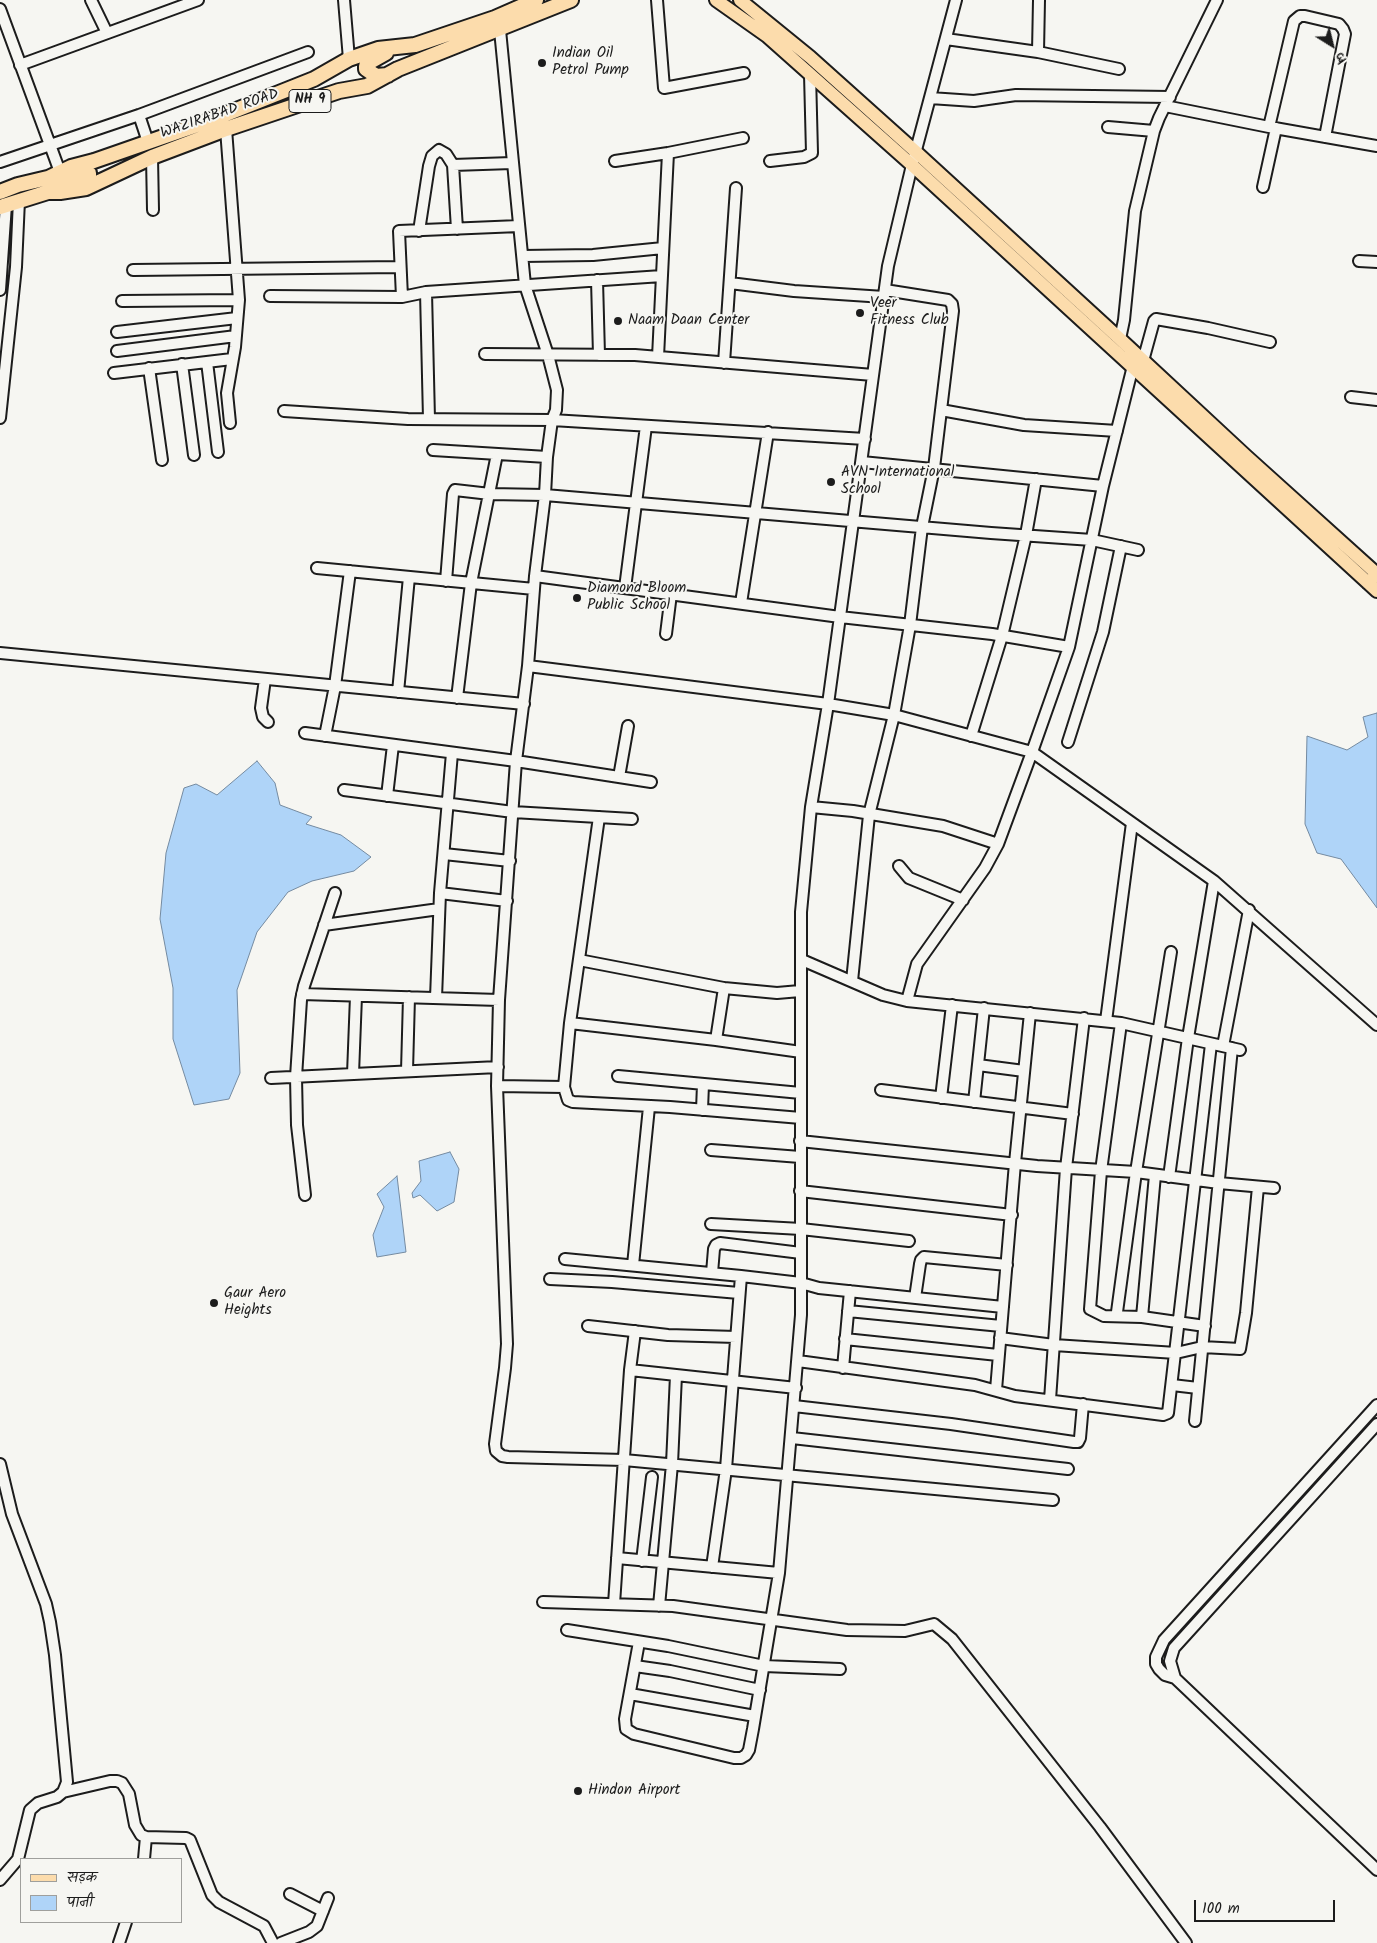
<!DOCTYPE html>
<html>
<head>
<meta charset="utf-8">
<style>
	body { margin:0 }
	#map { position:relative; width:1377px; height:1943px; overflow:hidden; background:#f6f6f2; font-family:Kalam,"Playpen Sans Deva",sans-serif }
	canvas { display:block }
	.legend { position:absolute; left:20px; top:1858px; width:162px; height:65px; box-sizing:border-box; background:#f6f6f2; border:1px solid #9f9f9c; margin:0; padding:6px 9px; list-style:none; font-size:15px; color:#1c1c1c }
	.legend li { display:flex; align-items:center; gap:10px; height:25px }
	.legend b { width:25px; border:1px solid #9f9f9c }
	.north { position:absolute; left:1307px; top:20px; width:50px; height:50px; -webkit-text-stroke:4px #f6f6f2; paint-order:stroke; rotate:144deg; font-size:14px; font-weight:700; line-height:20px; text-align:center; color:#1c1c1c }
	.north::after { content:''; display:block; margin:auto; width:18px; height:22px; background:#1c1c1c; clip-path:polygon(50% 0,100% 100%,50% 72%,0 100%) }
	.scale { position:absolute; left:1194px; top:1900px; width:141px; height:22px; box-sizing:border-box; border:2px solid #1c1c1c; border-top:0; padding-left:6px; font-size:15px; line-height:18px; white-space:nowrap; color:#1c1c1c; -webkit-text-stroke:4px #f6f6f2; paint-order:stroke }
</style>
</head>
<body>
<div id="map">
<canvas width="1377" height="1943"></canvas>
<ul class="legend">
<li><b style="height:6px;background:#fcdcac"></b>सड़क</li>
<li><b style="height:14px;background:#afd4f8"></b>पानी</li>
</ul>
<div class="north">उ</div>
<div class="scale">100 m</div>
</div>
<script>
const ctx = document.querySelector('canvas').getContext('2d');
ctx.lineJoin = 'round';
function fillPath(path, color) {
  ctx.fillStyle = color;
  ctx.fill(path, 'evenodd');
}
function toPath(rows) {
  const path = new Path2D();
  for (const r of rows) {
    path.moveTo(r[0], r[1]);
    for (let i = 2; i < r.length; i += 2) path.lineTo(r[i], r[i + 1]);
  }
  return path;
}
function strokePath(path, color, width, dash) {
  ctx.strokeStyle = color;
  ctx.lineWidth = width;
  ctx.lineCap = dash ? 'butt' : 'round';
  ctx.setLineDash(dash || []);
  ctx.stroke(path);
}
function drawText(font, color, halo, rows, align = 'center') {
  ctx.font = font + ' Kalam,sans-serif';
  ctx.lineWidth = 4;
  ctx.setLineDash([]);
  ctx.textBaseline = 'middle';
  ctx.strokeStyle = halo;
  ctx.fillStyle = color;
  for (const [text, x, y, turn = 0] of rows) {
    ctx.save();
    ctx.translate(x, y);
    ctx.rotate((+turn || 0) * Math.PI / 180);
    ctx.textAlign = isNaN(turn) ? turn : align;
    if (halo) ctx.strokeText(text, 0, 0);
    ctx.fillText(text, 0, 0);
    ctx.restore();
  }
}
const water = toPath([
	[1377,713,1377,908,1341,859,1317,853,1305,824,1307,736,1347,750,1368,737,1363,717,1377,713],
	[257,761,275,783,280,805,312,817,306,824,341,835,371,857,354,871,312,881,288,892,257,932,237,990,240,1073,229,1099,194,1105,173,1039,173,988,160,919,166,853,184,788,196,784,217,795,257,761],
	[450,1152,459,1169,454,1202,437,1211,420,1195,413,1198,412,1193,421,1181,419,1161,450,1152],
	[397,1176,406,1252,377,1257,373,1235,384,1207,377,1194,397,1176]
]);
const minor = toPath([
	[91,0,107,33],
	[344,0,349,59],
	[657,0,664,88,744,73],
	[0,9,60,172],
	[500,30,525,285,548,355,557,390,556,410,552,420,547,457,545,495,535,576,528,666,516,761,499,1000,497,1086,507,1344,505,1368,495,1444,496,1451,502,1456,508,1457,624,1460,1053,1500],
	[946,39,1038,52,1119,69],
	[1038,52,1039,0],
	[20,65,198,0],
	[930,98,974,101,1016,95,1170,97],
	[1165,106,1269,127,1377,146],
	[139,115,148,142],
	[1108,127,1154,131],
	[1269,127,1294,21,1300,16,1305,16,1339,24,1343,29,1345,34,1325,137],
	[226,129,239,300,235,347,227,393,230,423],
	[152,157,153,210],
	[615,161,668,153,743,138],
	[770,161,804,157,812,153,810,74],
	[0,162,139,115,308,52],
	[453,165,512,163],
	[1263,187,1276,128],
	[419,231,429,166,432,156,439,150,446,154,453,165,457,229],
	[523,256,593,255,663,248],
	[1359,261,1377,262],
	[133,270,400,267],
	[597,280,599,355],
	[730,283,794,291,884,297],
	[0,290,6,205],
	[426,292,429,419],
	[270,296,402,297,426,292,662,276],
	[402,297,399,231,519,226],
	[122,301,239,300],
	[117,332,237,318],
	[1120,339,1124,320,1135,211,1154,131,1159,118,1217,0],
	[117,351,236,336],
	[485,354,635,355,873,375],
	[658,357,668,153],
	[1143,361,1154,321,1156,319,1208,328,1270,342],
	[207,362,218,452],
	[724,363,736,188],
	[182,364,194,455],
	[149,368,162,460],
	[114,373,232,359],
	[1351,397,1377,400],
	[941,410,1024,425,1117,431],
	[284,411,408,419,552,420,865,439],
	[0,418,16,267,19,200],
	[433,450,547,457],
	[862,462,1103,486],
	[317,568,534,589],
	[535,576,840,617,992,634,1069,647],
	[446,581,453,494,455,490,490,494,545,495,991,533,1092,540,1138,550],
	[625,588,646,426],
	[741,603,768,432],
	[666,634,671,594],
	[0,653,524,704],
	[528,666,828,704,894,715,1032,752,1214,881,1377,1025],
	[265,679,261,708,263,717,268,722],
	[398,692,409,577],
	[457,698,471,583,497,454],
	[305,733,516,761,651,782],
	[325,736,335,686,350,571],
	[971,736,1002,636,1026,535,1036,479],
	[1068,742,1103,632,1121,546],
	[619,777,628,726],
	[344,790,513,812,632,819],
	[387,796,393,745],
	[811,807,853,811,943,826,998,844],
	[599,817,570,1023,564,1087,568,1100,573,1102,670,1107,801,1118],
	[444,854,510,861],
	[899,866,909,878,963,900],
	[440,893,507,901],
	[324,925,439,909],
	[579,960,724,988,777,993,800,991],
	[802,960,883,995,907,1001,1121,1023,1240,1050],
	[852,981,869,815,894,715,910,625,922,527,934,468,953,311,952,304,948,300,885,290],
	[302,994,499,1000],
	[436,998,440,893,452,753],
	[907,1001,917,964,985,868,998,844,1032,752,1069,647,1103,486,1133,366],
	[1106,1021,1132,823],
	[570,1023,716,1040,801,1052],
	[1121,1023,1101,1171,1090,1309,1104,1316,1142,1317,1205,1326],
	[716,1040,724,988],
	[1223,1046,1249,910],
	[978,1065,1024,1071],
	[407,1071,409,997],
	[353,1074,356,996],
	[618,1076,801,1093],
	[271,1078,498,1067],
	[497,1086,564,1087],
	[881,1090,1073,1114],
	[941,1098,952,1005],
	[974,1102,984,1008],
	[702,1110,703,1084],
	[800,1141,1037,1166,1136,1172,1219,1183,1274,1188],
	[711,1150,800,1157],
	[1169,1177,1188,1038,1214,881],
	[800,1191,1012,1215],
	[305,1195,297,1125,296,1077,301,1000,304,986,335,893],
	[711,1224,801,1229,909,1241],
	[565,1259,741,1276,801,1283,819,1288,1003,1307],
	[633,1265,649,1107],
	[712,1273,714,1249,716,1245,720,1243,801,1253],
	[550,1279,612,1282,739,1293],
	[915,1298,920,1264,921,1260,924,1257,1007,1265],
	[848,1311,1001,1326],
	[1117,1312,1136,1172,1171,952],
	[1142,1317,1155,1175],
	[588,1326,668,1335,736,1337],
	[1000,1338,1054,1345,1176,1353,1202,1347,1240,1349,1246,1313,1258,1187],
	[845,1339,998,1355],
	[798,1361,975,1385,1015,1396,1163,1415,1168,1413,1211,1044],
	[843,1368,850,1291],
	[630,1370,796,1388],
	[1172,1385,1198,1388],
	[996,1390,1015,1163,1030,1013],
	[1050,1400,1066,1168,1084,1018],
	[794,1406,951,1424,1074,1442,1078,1442,1080,1438,1083,1404],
	[1195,1421,1232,1048],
	[1377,1424,1174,1648,1170,1661,1175,1678,1377,1870],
	[792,1438,1068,1469],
	[0,1464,12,1514,46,1604,50,1622,55,1655,67,1782,63,1792,57,1797,38,1803,30,1810,18,1859,0,1880],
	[617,1558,779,1573],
	[642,1561,652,1477],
	[712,1567,726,1469,741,1276],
	[543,1602,673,1606,847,1630,905,1631,934,1624,952,1639,1100,1827,1186,1943],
	[614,1604,630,1370,635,1331],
	[659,1606,672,1464,676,1375],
	[567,1630,668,1646,764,1666,840,1669],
	[639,1642,625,1719,626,1729,634,1734,734,1758,741,1758,746,1755,749,1750,753,1729,779,1573,801,1315,801,912,811,807,828,704,888,266,912,165,956,0],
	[635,1666,670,1671,760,1690],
	[1175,1678,1165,1675,1159,1669,1156,1664,1156,1657,1164,1640,1377,1405],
	[630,1694,755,1716],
	[63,1792,110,1781,117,1781,122,1783,129,1794,135,1825,141,1835,146,1837,186,1838,190,1840,212,1895,219,1902,264,1926,273,1943],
	[144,1859,146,1837],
	[290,1894,323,1911],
	[119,1943,126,1922],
	[281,1943,309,1932,317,1926,328,1898]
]);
const major = toPath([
	[716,0,767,36,912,165,1377,591],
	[740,0,810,57,916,152,1120,339,1246,456,1377,574,1368,583]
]);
const highway = toPath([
	[386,53,370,62,366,66,366,69,376,76,388,75],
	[48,178,71,167,94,161,206,122,314,79,349,59,378,49,415,45,495,18,536,0],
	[0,192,18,185,77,171,85,170,89,173,89,177,83,181,0,207],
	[48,192,60,192,86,188,152,157,226,129,339,91,367,86,398,69,571,0]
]);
const markers = [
	[542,63,5,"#1c1c1c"],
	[860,313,5,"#1c1c1c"],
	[618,321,5,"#1c1c1c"],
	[831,482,5,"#1c1c1c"],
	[577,598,5,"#1c1c1c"],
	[214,1303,5,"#1c1c1c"],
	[578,1791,5,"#1c1c1c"]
];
const shields = [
	[310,101,42]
];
const shieldNames = [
	["NH 9",310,101]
];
const poiNames = [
	["Indian Oil",552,54],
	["Petrol Pump",552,71],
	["Veer",870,304],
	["Fitness Club",870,321],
	["Naam Daan Center",628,321],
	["AVN International",841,473],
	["School",841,490],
	["Diamond Bloom",587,589],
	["Public School",587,606],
	["Gaur Aero",224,1294],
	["Heights",224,1311],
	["Hindon Airport",588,1791]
];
const streetNames = [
	["WAZIRABAD ROAD",220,115,-19]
];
fillPath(water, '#afd4f8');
strokePath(water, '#748aa0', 1);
strokePath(minor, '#1c1c1c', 14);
strokePath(major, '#1c1c1c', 16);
strokePath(highway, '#1c1c1c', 18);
strokePath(minor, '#f6f6f2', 10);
strokePath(major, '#fcdcac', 12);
strokePath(highway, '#fcdcac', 14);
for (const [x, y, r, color] of markers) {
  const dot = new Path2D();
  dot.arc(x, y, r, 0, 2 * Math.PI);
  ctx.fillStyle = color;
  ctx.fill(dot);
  strokePath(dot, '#f6f6f2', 2);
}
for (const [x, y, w] of shields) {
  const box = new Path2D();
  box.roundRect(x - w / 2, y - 11.5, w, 23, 4);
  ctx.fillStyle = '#f6f6f2';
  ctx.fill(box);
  strokePath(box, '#1c1c1c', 1);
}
drawText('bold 14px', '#1c1c1c', null, shieldNames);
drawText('15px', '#1c1c1c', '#f6f6f2', poiNames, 'left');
drawText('15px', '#1c1c1c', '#f6f6f2', streetNames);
</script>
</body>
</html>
